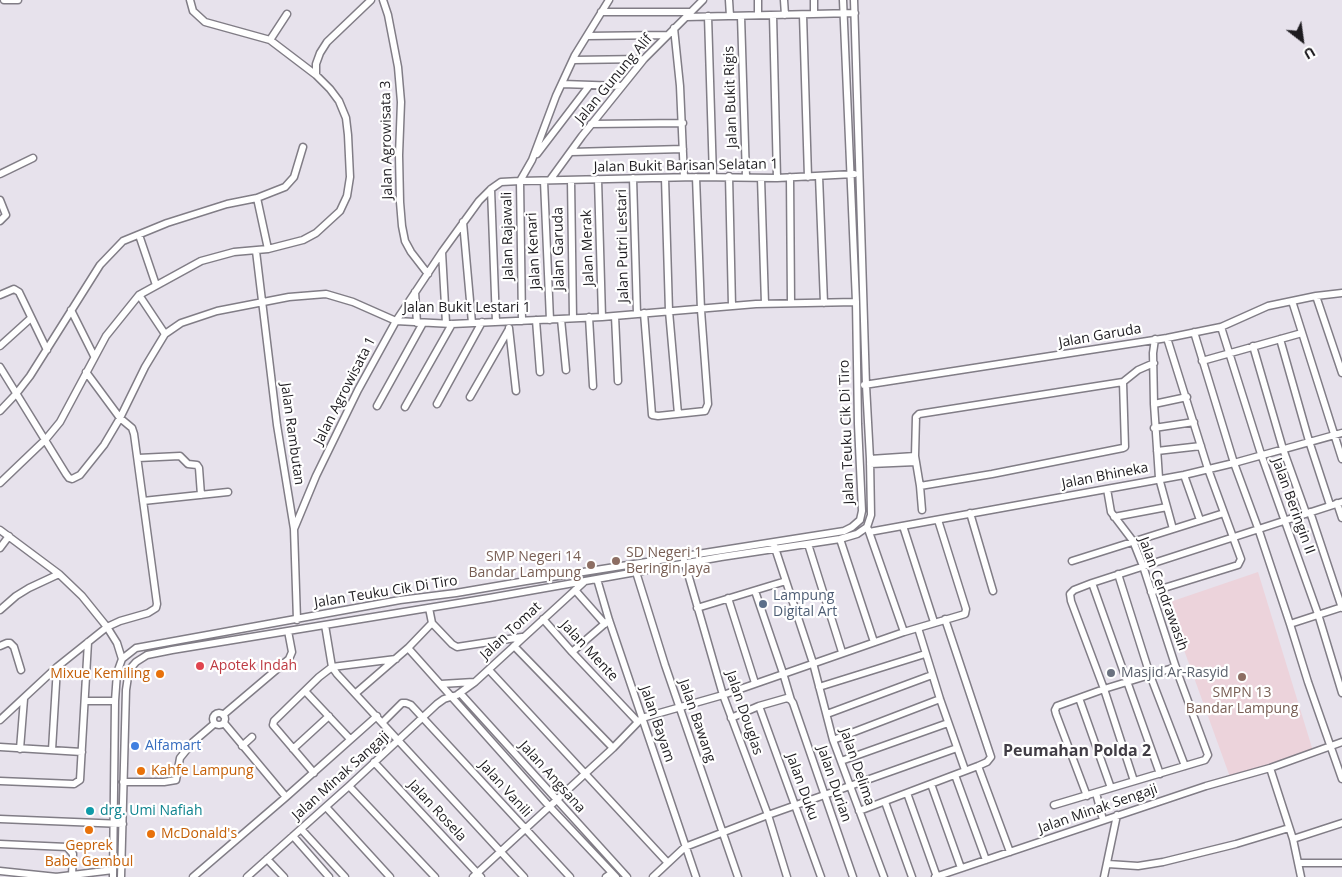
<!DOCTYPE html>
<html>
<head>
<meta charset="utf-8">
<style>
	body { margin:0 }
	#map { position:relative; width:1342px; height:877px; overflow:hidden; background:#e7e2ec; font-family:"Open Sans",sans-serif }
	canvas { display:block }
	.north { position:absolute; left:1277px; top:15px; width:50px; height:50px; -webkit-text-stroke:4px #fff; paint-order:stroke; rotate:150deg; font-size:14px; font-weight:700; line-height:20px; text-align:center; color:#1e1c20 }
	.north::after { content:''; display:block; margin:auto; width:18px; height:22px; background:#1e1c20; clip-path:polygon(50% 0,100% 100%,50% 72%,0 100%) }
</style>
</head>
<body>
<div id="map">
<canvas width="1342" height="877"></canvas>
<div class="north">U</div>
</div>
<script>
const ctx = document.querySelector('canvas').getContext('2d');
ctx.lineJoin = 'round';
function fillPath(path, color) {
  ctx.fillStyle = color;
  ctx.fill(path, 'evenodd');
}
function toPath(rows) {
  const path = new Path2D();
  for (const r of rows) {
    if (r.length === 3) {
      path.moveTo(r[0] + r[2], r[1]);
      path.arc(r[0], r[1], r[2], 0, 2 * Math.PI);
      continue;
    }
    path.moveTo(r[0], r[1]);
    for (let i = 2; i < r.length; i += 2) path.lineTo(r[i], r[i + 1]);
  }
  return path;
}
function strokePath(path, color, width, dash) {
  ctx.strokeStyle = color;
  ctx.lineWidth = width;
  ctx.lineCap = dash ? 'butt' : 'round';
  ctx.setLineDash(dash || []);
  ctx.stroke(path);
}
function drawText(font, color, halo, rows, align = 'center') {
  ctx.font = font + ' "Open Sans",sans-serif';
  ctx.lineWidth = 4.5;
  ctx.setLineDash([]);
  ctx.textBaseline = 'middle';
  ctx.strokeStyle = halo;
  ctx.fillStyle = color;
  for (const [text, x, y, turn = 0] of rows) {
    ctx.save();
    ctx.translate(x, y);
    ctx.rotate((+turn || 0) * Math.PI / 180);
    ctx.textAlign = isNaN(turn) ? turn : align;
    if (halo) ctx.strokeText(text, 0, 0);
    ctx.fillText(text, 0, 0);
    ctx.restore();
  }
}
const education = toPath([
	[1258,572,1313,751,1230,777,1167,603]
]);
const minor = toPath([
	[4,0,18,0],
	[190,0,193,11,205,22,270,40,316,75],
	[383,0,388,15,398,67,401,102,399,155,400,202,402,226,405,241,411,252,428,274],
	[729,0,730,16],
	[758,0,758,15],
	[784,0,785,15],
	[814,0,814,14],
	[601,12,690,12],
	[773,15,777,178],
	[803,15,808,177],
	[708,16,713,177],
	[741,16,746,177],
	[686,17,855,13],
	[674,28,680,86,684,177],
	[587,36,667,35],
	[270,40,287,14],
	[573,60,644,59],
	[562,84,622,86],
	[591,124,683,123],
	[571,152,683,149],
	[537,154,589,86],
	[0,174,33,158],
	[729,176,732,306],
	[819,176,824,303],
	[790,177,791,303],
	[633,178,637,314],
	[665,178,669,311,678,414],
	[761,178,765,304],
	[598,179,602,317],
	[550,180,582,136,644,59,703,0],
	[571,180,573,318],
	[544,181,550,320],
	[491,189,496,322],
	[257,198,268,249],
	[0,200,6,215,0,221],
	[463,222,472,323],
	[139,235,156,285],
	[256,251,277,425,294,529,297,620],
	[442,252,446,323],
	[415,292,417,323],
	[0,295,14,289,19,292,47,350],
	[139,295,165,334],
	[1316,296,1342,373],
	[1292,301,1342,459],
	[71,310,94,356],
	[644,313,652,415,658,416,705,411,708,404,701,310,696,177],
	[615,316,618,381],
	[589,317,593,386],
	[561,319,566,370],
	[536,320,540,372],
	[522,321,520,181,696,177,777,178,854,174],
	[1221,327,1261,454,1318,614,1342,693],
	[509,328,516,391],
	[1194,332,1234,463,1258,528,1290,624,1308,682,1342,779],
	[1155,339,1153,353,1154,404,1159,478,1173,529],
	[1280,339,1309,441,1330,505],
	[0,346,31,318],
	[1253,346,1283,449,1306,513],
	[1202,361,1302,333],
	[0,367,66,474,69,478,72,479,80,475,104,445,120,418,145,367,165,334,181,323,217,311,289,297,326,294,353,302,396,321,452,324,602,317,756,304,856,302],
	[1123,382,1125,447,1123,448,992,474,920,486,915,456,916,417,919,414,1123,382,1138,370,1154,363],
	[864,385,1167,338,1221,327,1268,306,1316,296,1342,293],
	[470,397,509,329],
	[437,404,482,322],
	[1154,404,1187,397],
	[377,406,423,323],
	[405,407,452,324],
	[0,411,16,394,30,376,100,265,123,241,167,223,227,204,257,198,285,187,294,177,303,147],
	[1154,428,1194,422],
	[1157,451,1201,446],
	[138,458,180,456,188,464,197,465,199,468,201,495],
	[870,459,915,456],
	[870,464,916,462],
	[1184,475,1200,520],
	[0,483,46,439,60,422,106,336,139,295,201,261,234,252,268,249,303,240,316,233,340,211,347,196,350,177,348,135,346,118,339,101,330,89,316,75,316,64,320,53,327,42,371,0],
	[920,486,922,510],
	[143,501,228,492],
	[1337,503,1342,518],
	[1310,512,1342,608],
	[970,513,993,591],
	[1114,517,1167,507],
	[903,526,934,622],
	[294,529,316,476,358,390,396,321,442,252,479,201,491,189,501,182,520,181,532,160,556,96,575,55,609,0],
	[868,529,904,632],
	[0,530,59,574,82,596,107,627,117,643,122,659],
	[869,532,1184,475,1234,463,1342,433],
	[840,539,874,642],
	[808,544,842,652],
	[774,545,813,663,833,740,884,877],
	[0,548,9,536],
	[684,560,723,695,768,815,787,877],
	[1072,561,1224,513],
	[636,572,665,665,738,877],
	[1118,574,1150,675,1185,766],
	[597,579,609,620,696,877],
	[1092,583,1160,774],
	[575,590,605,624],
	[755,591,783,673,791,700,793,703,853,877],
	[1151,592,1238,565,1241,559,1208,469,1167,338],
	[728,598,755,683],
	[697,608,786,581],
	[0,610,16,596,29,588,59,574],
	[543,619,572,652,638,722],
	[432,623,452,644,457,647,522,637],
	[1290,624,1342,607],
	[325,625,332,667,337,674,524,877],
	[918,628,940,699,965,770],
	[0,646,7,643,10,643,14,647,21,670],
	[514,646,613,748],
	[408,648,549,806,616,877],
	[572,652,609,620],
	[489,670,668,863],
	[441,684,474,682],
	[819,687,925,654],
	[305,691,350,739],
	[356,693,408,648,432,623,429,608],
	[460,693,627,877],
	[1079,698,1111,788],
	[85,701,115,701],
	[759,706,821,877],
	[219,719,6],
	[827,714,932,675],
	[223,715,289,659,292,652,288,631],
	[731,718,759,706,787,698,791,700],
	[0,720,57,667,107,627,120,621,148,613,156,608,157,604,134,434,132,428,120,418,86,372],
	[383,722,402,703,406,703,411,705,570,877],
	[224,723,286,797],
	[833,740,940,699],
	[242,746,252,737],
	[0,747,82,752],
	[20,749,24,699],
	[293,749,329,716],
	[52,750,57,667],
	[841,761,948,723],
	[374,762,481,877],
	[978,766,1010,852],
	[1270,768,1293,839,1301,877],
	[314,773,273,725,274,721,319,677,332,667,396,659],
	[955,775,986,860],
	[0,781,74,784,80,780,88,642],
	[1134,781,1104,689,1071,601,1070,594,1074,590,1092,583,1342,502],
	[123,782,164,782,176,780,180,758,193,742,214,724],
	[931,784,961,868],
	[349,786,435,877],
	[907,793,937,877],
	[1096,793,1103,820],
	[1087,796,1056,714,1055,710,1057,706,1104,689,1176,667],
	[885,802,912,877],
	[1054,805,1205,760,1208,755,1178,674,1143,566,1133,541,1111,512,1107,489],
	[326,807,390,877],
	[859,811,978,766,987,762,991,757,945,619],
	[0,819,123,824],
	[301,829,345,877],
	[293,836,329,877],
	[1293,839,1342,823],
	[0,844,67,847,73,854,72,875],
	[267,859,284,877],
	[1299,863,1342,863],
	[1108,864,1138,866,1163,862,1236,844,1289,828],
	[0,871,57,877],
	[56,877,113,870],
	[113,877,115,701,117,673,122,659,136,648,400,600,456,593,526,581,844,531,852,527,860,520,862,511,858,424,856,302,843,0],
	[121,877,126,690,129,670,136,662,147,655,172,650,489,598,721,557,840,539,857,534,867,527,871,515,870,459,866,385,854,0],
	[193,877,286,797,377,716],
	[247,877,349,786,437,704,444,699,457,695,475,682,584,582],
	[473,877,613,748,642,718,723,695,904,632,965,614,966,609,938,520],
	[606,877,612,873],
	[653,877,685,847,768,815,957,748],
	[935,877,1206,786,1270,768,1342,742],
	[1104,877,1117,815]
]);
const markers = [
	[616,561,5,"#8d6e63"],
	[591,565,5,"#8d6e63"],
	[763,604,5,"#5c6f8a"],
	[200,666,5,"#e0444e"],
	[1111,673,5,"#6b7280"],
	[160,674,5,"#e8710a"],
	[1242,677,5,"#8d6e63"],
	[135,746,5,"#3f7fe0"],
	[141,771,5,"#e8710a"],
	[90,811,5,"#0f9aa8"],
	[89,830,5,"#e8710a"],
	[151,834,5,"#e8710a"]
];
const streetNames = [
	["Jalan Gunung Alif",614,79,-50],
	["Jalan Bukit Rigis",731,97,-92],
	["Jalan Agrowisata 3",387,140,-91],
	["Jalan Bukit Barisan Selatan 1",686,166,-1],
	["Jalan Rajawali",508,236,-91],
	["Jalan Putri Lestari",623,246,-91],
	["Jalan Merak",588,248,-92],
	["Jalan Garuda",559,249,-91],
	["Jalan Kenari",534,251,-93],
	["Jalan Bukit Lestari 1",467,308],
	["Jalan Garuda",1100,336,-10],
	["Jalan Agrowisata 1",345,391,-63],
	["Jalan Teuku Cik Di Tiro",847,432,-92],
	["Jalan Rambutan",292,434,82],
	["Jalan Bhineka",1105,476,-11],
	["Jalan Beringin II",1293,506,70],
	["Jalan Teuku Cik Di Tiro",386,592,-9],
	["Jalan Cendrawasih",1163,594,70],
	["Jalan Tomat",511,631,-43],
	["Jalan Mente",589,651,47],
	["Jalan Douglas",744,713,71],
	["Jalan Bawang",697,721,71],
	["Jalan Bayam",657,724,71],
	["Jalan Delima",857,767,71],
	["Jalan Minak Sangaji",341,776,-42],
	["Jalan Angsana",552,777,48],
	["Jalan Durian",834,784,71],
	["Jalan Duku",802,787,70],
	["Jalan Vanili",505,789,48],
	["Jalan Minak Sengaji",1098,809,-19],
	["Jalan Rosela",437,811,47]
];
const educationNames = [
	["SD Negeri 1",626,553],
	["Beringin Jaya",626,569],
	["SMP Negeri 14",581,557,"right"],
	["Bandar Lampung",581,573,"right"],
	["SMPN 13",1242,693,"center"],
	["Bandar Lampung",1242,709,"center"]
];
const serviceNames = [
	["Lampung",773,596],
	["Digital Art",773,612]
];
const healthNames = [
	["Apotek Indah",210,666]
];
const worshipNames = [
	["Masjid Ar-Rasyid",1121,673]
];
const foodNames = [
	["Mixue Kemiling",150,674,"right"],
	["Kahfe Lampung",151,771],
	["McDonald's",161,834],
	["Geprek",89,846,"center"],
	["Babe Gembul",89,862,"center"]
];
const shopNames = [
	["Alfamart",145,746]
];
const cultureNames = [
	["drg. Umi Nafiah",100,811]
];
const quarterNames = [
	["Peumahan Polda 2",1077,751]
];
fillPath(education, '#ecd3db');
strokePath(minor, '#817d86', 9);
strokePath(minor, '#fff', 6);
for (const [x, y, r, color] of markers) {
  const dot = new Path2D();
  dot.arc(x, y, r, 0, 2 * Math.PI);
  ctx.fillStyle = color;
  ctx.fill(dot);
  strokePath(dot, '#fff', 2);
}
drawText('14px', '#1e1c20', '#fff', streetNames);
drawText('14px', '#785e54', '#fff', educationNames, 'left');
drawText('14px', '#4e5e75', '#fff', serviceNames, 'left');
drawText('14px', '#be3a42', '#fff', healthNames, 'left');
drawText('14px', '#5b616d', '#fff', worshipNames, 'left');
drawText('14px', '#c56008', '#fff', foodNames, 'left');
drawText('14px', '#366cbe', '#fff', shopNames, 'left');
drawText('14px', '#0d838f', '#fff', cultureNames, 'left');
drawText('bold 16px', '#413d45', '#fff', quarterNames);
</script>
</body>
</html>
